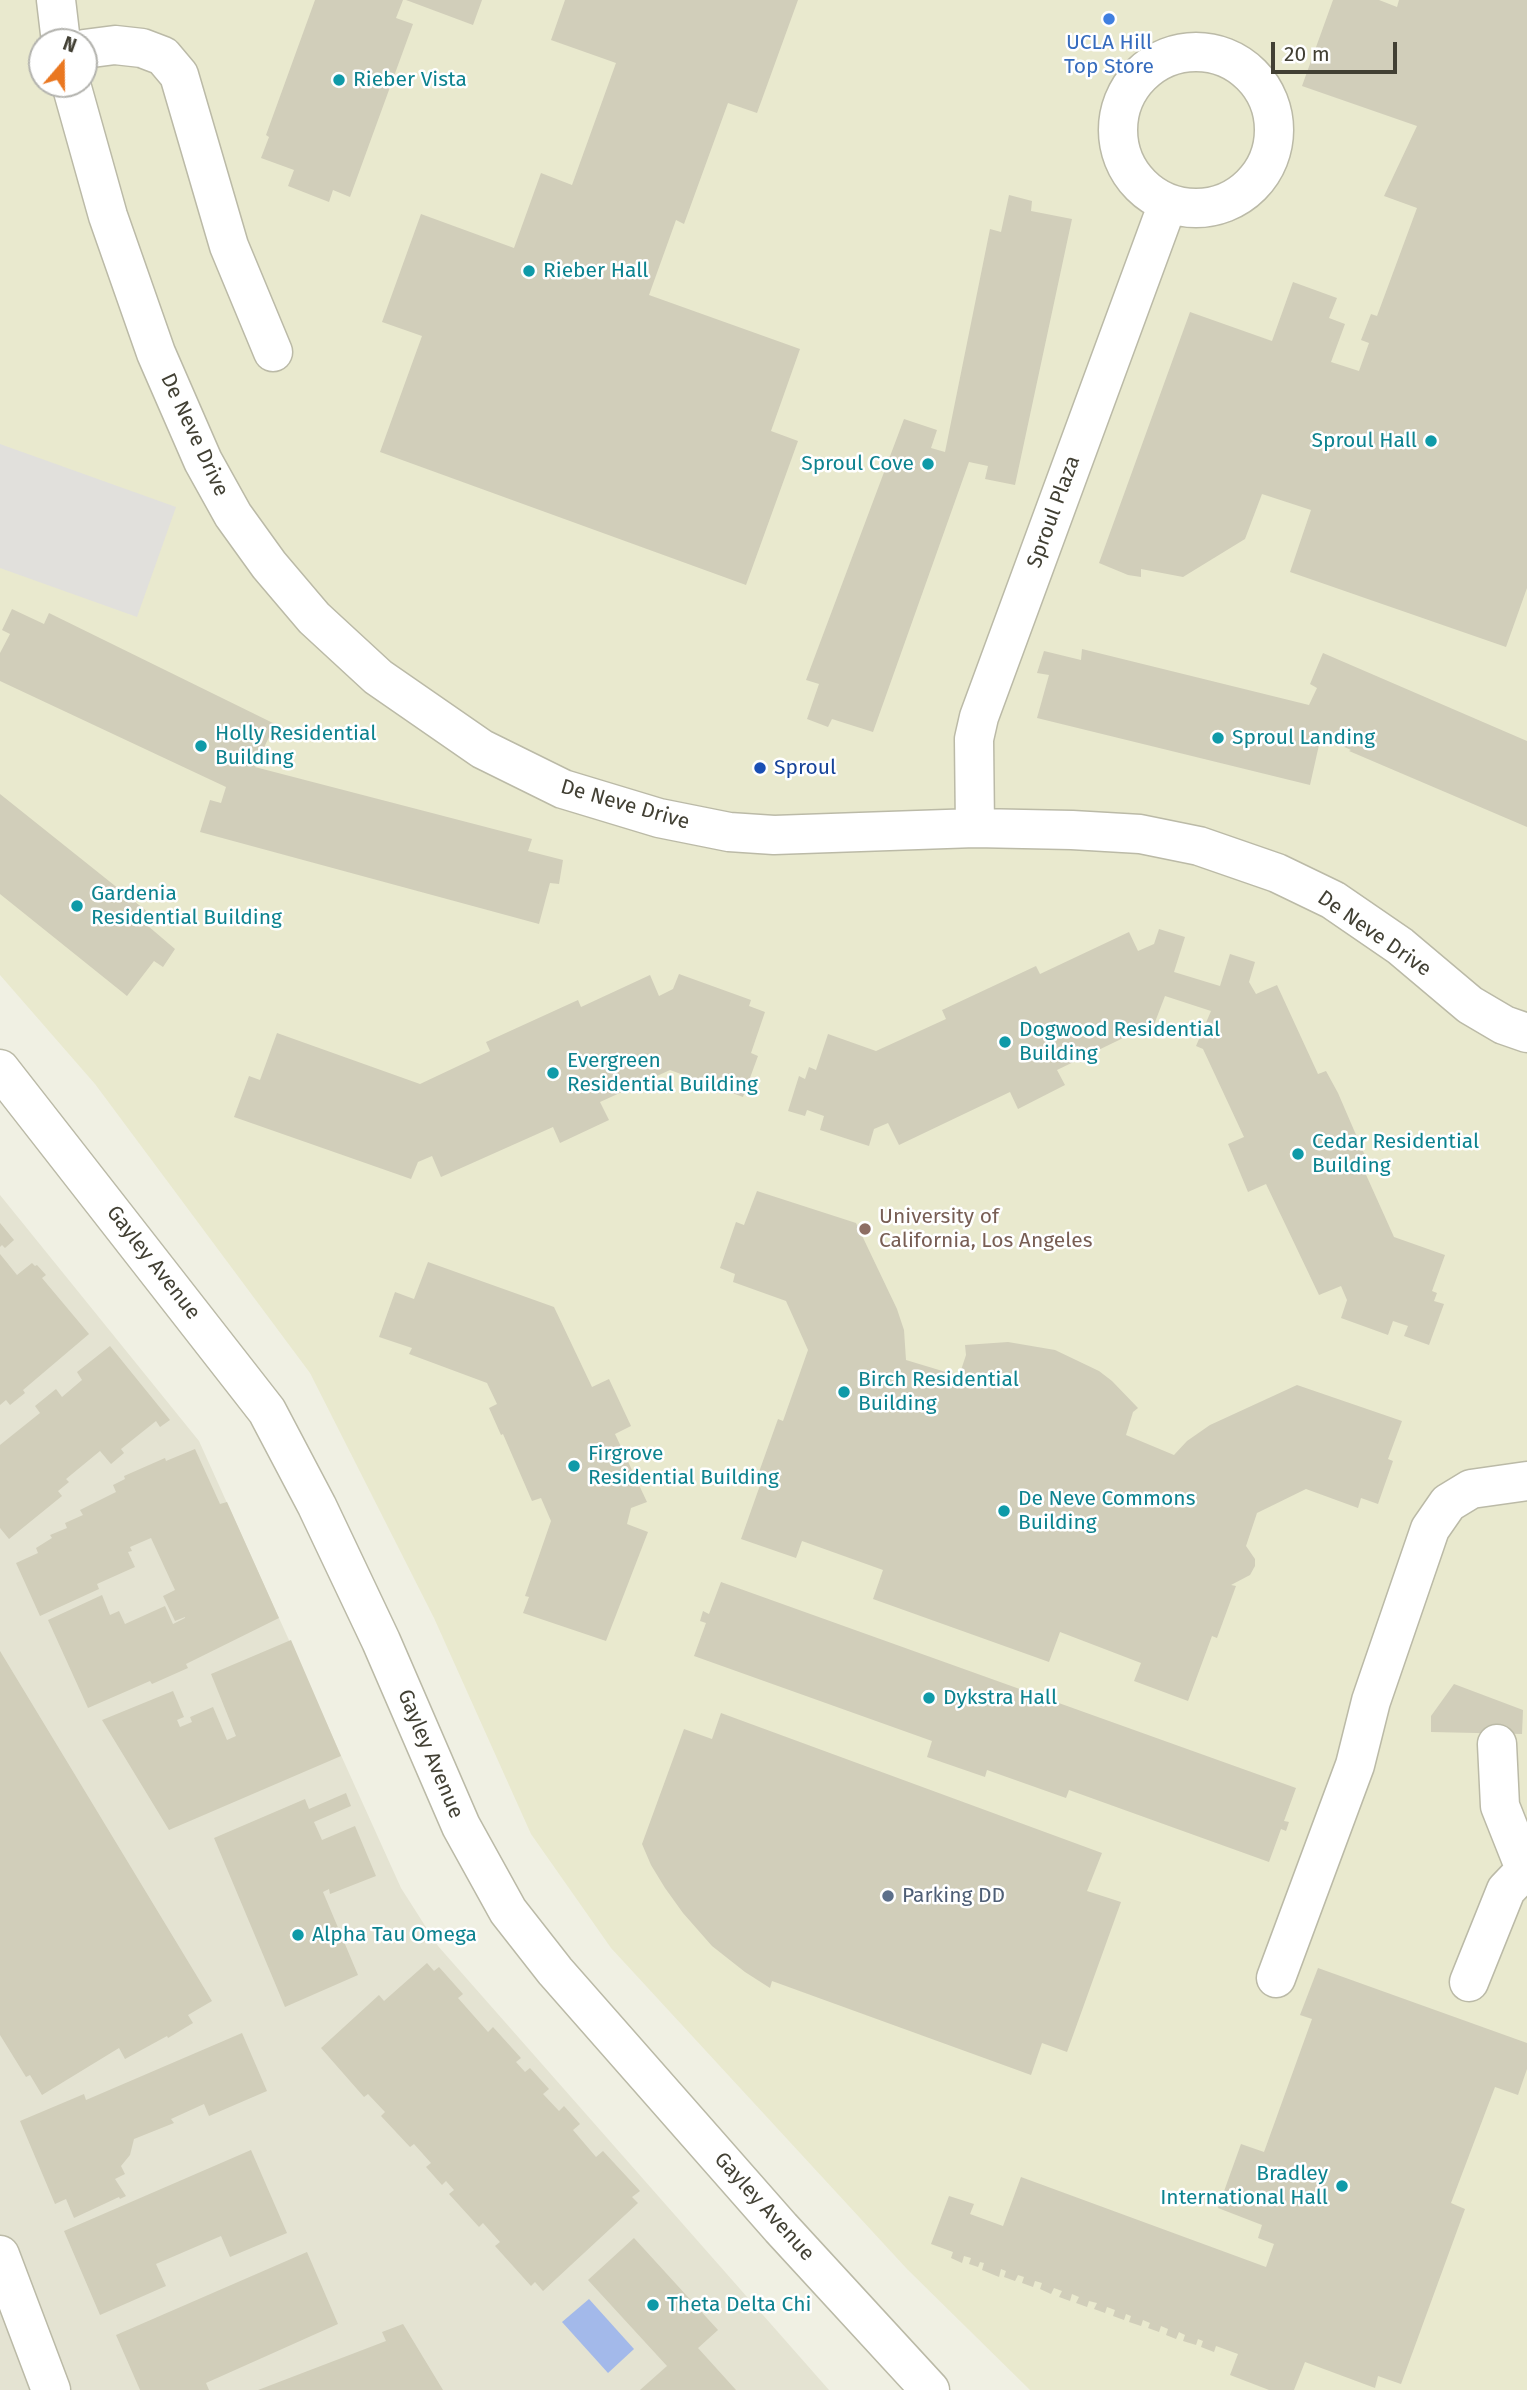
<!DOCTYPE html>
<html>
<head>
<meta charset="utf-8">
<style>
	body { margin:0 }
	#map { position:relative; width:1527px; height:2390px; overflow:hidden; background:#f0f0e3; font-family:"Fira Sans",sans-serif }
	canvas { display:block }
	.north { position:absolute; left:28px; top:28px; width:70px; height:70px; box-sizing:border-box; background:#fff; border:2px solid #b3b3ae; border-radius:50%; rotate:20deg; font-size:19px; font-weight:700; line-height:28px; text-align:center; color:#424034 }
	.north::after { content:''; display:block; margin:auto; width:24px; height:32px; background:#ea7720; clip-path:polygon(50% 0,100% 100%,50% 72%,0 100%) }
	.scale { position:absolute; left:1271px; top:42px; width:126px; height:32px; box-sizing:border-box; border:4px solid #424034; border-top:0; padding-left:9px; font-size:21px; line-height:24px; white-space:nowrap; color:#424034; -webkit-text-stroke:5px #fff; paint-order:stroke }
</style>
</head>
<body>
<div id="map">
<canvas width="1527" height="2390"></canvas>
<div class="north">N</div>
<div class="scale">20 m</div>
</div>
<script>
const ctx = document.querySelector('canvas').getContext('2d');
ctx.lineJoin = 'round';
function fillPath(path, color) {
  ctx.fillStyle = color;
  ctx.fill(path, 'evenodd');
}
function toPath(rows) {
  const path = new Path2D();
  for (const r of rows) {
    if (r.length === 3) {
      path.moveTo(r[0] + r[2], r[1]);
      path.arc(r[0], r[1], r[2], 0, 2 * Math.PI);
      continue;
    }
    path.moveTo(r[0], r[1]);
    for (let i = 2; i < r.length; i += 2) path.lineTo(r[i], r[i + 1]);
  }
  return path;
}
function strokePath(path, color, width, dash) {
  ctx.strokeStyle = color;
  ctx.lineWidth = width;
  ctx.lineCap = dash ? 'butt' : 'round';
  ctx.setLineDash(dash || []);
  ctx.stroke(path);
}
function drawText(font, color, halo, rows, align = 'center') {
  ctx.font = font + ' "Fira Sans",sans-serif';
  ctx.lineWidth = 5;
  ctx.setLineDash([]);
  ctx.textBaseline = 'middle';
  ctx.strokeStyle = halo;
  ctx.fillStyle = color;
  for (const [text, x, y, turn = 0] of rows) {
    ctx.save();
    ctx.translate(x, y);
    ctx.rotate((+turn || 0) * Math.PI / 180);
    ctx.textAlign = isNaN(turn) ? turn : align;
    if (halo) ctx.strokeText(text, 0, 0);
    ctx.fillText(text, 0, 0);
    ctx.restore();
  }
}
const residential = toPath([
	[0,1195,199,1441,401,1888,438,1946,829,2390,0,2390]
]);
const education = toPath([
	[0,0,1527,0,1527,2390,1030,2390,907,2269,611,1948,531,1834,434,1618,310,1373,95,1084,0,975],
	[42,42,84,42,84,84,42,84]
]);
const parking = toPath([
	[0,444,176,507,137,617,0,568]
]);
const water = toPath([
	[589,2299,634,2349,608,2373,562,2322]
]);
const building = toPath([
	[315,0,403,0,396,18,413,24,350,197,333,190,329,202,288,186,294,170,261,158,269,137,266,135],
	[406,0,482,0,473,25],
	[565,0,798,0,757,113,728,103,684,224,676,220,649,295,800,349,771,431,798,441,746,585,380,452,422,336,382,322,421,214,514,248,541,173,572,185,616,63,551,40],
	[1333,0,1379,0,1397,7,1399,0,1527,0,1527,588,1506,647,1290,572,1311,510,1262,494,1245,539,1183,577,1141,569,1141,577,1128,575,1099,563,1190,312,1272,341,1293,282,1337,298,1329,318,1345,324,1331,362,1359,371,1369,343,1361,340,1371,314,1377,316,1417,208,1384,196,1417,126,1302,86],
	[1009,195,1032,201,1031,211,1072,219,1015,485,985,479,988,466,969,462,873,732,832,719,828,727,807,719,819,684,806,680,904,419,937,430,931,448,945,452,990,229,1001,232],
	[12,609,44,624,49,613,275,724,255,767,532,839,528,851,563,860,559,884,550,883,539,924,200,832,210,800,221,803,226,787,0,681,0,653,10,634,2,630],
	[1082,649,1309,705,1317,688,1310,684,1323,653,1527,741,1527,827,1349,751,1351,750,1321,736,1310,785,1037,718,1049,675,1037,673,1044,651,1081,660],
	[0,794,154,917,148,926,175,949,163,967,154,961,127,996,0,894],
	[1159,929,1185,937,1174,972,1220,986,1230,954,1255,962,1249,982,1256,994,1277,985,1318,1074,1326,1071,1338,1093,1369,1165,1363,1168,1394,1237,1445,1255,1432,1291,1437,1293,1434,1301,1444,1304,1429,1345,1404,1336,1408,1326,1393,1321,1388,1335,1341,1318,1347,1300,1341,1286,1319,1295,1266,1184,1248,1192,1228,1144,1244,1137,1203,1049,1196,1046,1211,1011,1165,996,1152,1030,1146,1027,1057,1070,1065,1085,1018,1109,1010,1092,899,1145,888,1123,874,1129,869,1146,820,1130,824,1116,807,1110,805,1116,788,1111,799,1076,805,1079,809,1067,816,1070,828,1034,876,1051,946,1019,942,1010,1036,966,1040,974,1129,932,1138,951,1154,944],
	[679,974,751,1000,749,1006,765,1012,751,1053,758,1056,743,1097,670,1070,600,1102,609,1120,560,1143,553,1127,441,1177,432,1156,418,1162,411,1179,234,1117,249,1076,260,1080,277,1033,420,1084,490,1051,486,1042,578,1000,581,1007,650,975,659,996,673,989],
	[757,1191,856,1223,897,1309,904,1330,906,1360,959,1376,966,1355,965,1345,1008,1342,1055,1350,1099,1371,1112,1381,1138,1408,1133,1412,1126,1435,1174,1455,1187,1441,1210,1425,1297,1385,1402,1421,1388,1459,1393,1461,1378,1504,1361,1498,1358,1508,1306,1489,1257,1513,1246,1546,1255,1559,1255,1566,1250,1575,1231,1585,1236,1586,1217,1638,1212,1636,1188,1701,1134,1681,1141,1663,1060,1632,1049,1662,873,1599,883,1570,802,1541,796,1558,741,1539,764,1474,759,1472,778,1419,783,1421,808,1350,786,1301,733,1282,735,1274,720,1268,736,1222,744,1225],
	[0,1223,14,1240,5,1248,2,1245,0,1247],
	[0,1254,17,1275,32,1263,35,1266,37,1265,46,1275,42,1278,89,1334,23,1390,25,1393,10,1405,6,1400,0,1405],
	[428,1262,554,1307,592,1387,609,1379,631,1426,615,1434,647,1502,631,1508,627,1524,648,1532,606,1641,523,1613,529,1597,525,1596,551,1521,541,1498,532,1501,503,1434,501,1435,489,1408,497,1404,487,1383,409,1354,412,1348,379,1337,395,1292,414,1299],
	[110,1346,170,1420,160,1427,156,1421,121,1449,124,1453,111,1464,100,1451,66,1479,69,1482,58,1491,62,1496,9,1539,0,1528,0,1445,40,1413,35,1406,56,1389,62,1397,82,1380,77,1372],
	[195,1449,220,1504,227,1502,279,1618,186,1664,188,1668,152,1684,150,1681,88,1708,48,1620,102,1595,110,1615,119,1611,125,1624,165,1606,173,1624,185,1618,185,1617,175,1621,163,1596,175,1590,151,1538,130,1547,132,1551,128,1552,135,1567,97,1584,99,1589,40,1616,16,1563,38,1553,36,1548,52,1538,50,1535,67,1528,65,1523,83,1515,80,1510,116,1492,113,1485,125,1479,124,1476,165,1458,166,1461],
	[721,1582,1296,1788,1284,1821,1289,1822,1286,1831,1281,1829,1269,1862,1069,1790,1066,1798,987,1770,985,1777,927,1757,932,1741,694,1656,706,1623,700,1621,703,1611,709,1614],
	[291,1640,341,1756,169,1830,102,1720,173,1691,184,1717,177,1720,180,1727,192,1722,190,1717,213,1707,227,1740,236,1736,211,1674],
	[0,1651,212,2001,188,2015,193,2023,168,2038,167,2036,125,2059,119,2048,42,2095,30,2075,26,2077,0,2035],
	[1454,1684,1523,1710,1522,1734,1431,1732,1431,1716],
	[721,1713,1102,1853,1087,1891,1121,1902,1067,2052,1042,2043,1031,2075,772,1981,770,1988,745,1972,712,1946,683,1913,665,1888,651,1865,642,1844,684,1729,712,1739],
	[346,1793,351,1806,314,1822,322,1840,355,1826,376,1876,330,1894,329,1889,323,1892,358,1975,285,2007,214,1838,305,1799,309,1809],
	[427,1963,434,1971,439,1967,463,1994,458,1998,488,2032,493,2027,521,2058,516,2062,525,2072,530,2068,549,2089,543,2094,559,2111,564,2106,580,2124,573,2130,596,2157,603,2151,640,2191,632,2197,638,2203,543,2291,535,2282,531,2286,495,2246,500,2242,483,2223,479,2227,449,2194,454,2190,446,2181,442,2185,426,2167,431,2163,414,2144,410,2147,381,2116,385,2112,368,2094,364,2097,321,2048,379,1995,384,2001],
	[1318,1968,1527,2043,1527,2069,1518,2095,1495,2087,1451,2203,1465,2209,1401,2384,1378,2376,1375,2388,1305,2362,1294,2390,1269,2390,1230,2375,1238,2354,1216,2346,1214,2352,1201,2347,1203,2341,1198,2339,1196,2345,1183,2341,1185,2335,1179,2332,1176,2339,1166,2335,1168,2329,1161,2326,1159,2332,1148,2328,1150,2323,1143,2320,1141,2326,1129,2322,1131,2316,1126,2314,1124,2320,1113,2316,1115,2310,1107,2307,1105,2313,1094,2309,1097,2303,1089,2301,1087,2307,1076,2303,1079,2297,1072,2294,1070,2301,1059,2297,1062,2291,1054,2288,1051,2294,1040,2289,1042,2283,1035,2281,1033,2287,1022,2283,1024,2277,1018,2275,1015,2281,1004,2277,1006,2271,1001,2269,999,2277,982,2270,984,2263,980,2262,978,2267,969,2264,971,2258,964,2256,962,2263,951,2258,953,2252,931,2244,949,2196,974,2204,970,2214,1003,2226,1021,2177,1266,2267,1274,2244,1258,2238,1262,2225,1218,2208,1241,2144,1264,2152,1312,2019,1300,2015],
	[242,2033,267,2091,209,2116,204,2104,171,2119,174,2123,134,2139,130,2155,121,2166,125,2174,115,2179,126,2196,120,2199,119,2197,74,2218,66,2199,55,2204,20,2121,84,2094,86,2100],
	[251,2150,287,2233,230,2257,221,2236,156,2264,166,2286,100,2315,64,2231],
	[634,2238,718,2330,698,2348,736,2390,640,2390,667,2366,588,2280],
	[307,2252,338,2324,206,2383,209,2390,140,2390,116,2335],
	[403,2324,443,2390,258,2390,386,2341,382,2332]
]);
const minor = toPath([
	[56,0,61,42],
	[84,49,115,45,142,48,163,56,179,75,229,246,273,352],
	[1196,130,78],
	[71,84,108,216,156,353,203,461,233,515,269,565,314,618,378,677,482,749,563,789,659,818,729,832,774,835,975,828,1072,830,1140,834,1199,846,1277,873,1333,900,1400,946,1470,1005,1504,1025,1527,1033],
	[975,828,974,739,979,717,1168,203],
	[0,1069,267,1411,317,1506,381,1641,461,1826,508,1911,555,1971,781,2228,930,2390],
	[1497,1744,1500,1806,1525,1869],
	[1276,1978,1355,1765,1371,1701,1430,1529,1448,1503,1471,1489,1527,1481],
	[1469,1982,1506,1890,1527,1868],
	[0,2255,51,2390]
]);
const markers = [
	[1109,19,7,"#3f7fe0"],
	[339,80,7,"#0f9aa8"],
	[529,271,7,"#0f9aa8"],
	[1431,441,7,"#0f9aa8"],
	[928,464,7,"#0f9aa8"],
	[1218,738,7,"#0f9aa8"],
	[201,746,7,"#0f9aa8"],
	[760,768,7,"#1a4fb4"],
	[77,906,7,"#0f9aa8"],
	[1005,1042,7,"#0f9aa8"],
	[553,1073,7,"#0f9aa8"],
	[1298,1154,7,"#0f9aa8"],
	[865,1229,7,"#8d6e63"],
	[844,1392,7,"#0f9aa8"],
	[574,1466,7,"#0f9aa8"],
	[1004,1511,7,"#0f9aa8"],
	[929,1698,7,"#0f9aa8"],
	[888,1896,7,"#5c6f8a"],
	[298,1935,7,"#0f9aa8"],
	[1342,2186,7,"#0f9aa8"],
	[653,2305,7,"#0f9aa8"]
];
const shopNames = [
	["UCLA Hill",1109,43],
	["Top Store",1109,67]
];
const cultureNames = [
	["Rieber Vista",353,80],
	["Rieber Hall",543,271],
	["Sproul Hall",1417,441,"right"],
	["Sproul Cove",914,464,"right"],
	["Holly Residential",215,734],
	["Building",215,758],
	["Sproul Landing",1232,738],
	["Gardenia",91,894],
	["Residential Building",91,918],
	["Dogwood Residential",1019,1030],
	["Building",1019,1054],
	["Evergreen",567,1061],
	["Residential Building",567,1085],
	["Cedar Residential",1312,1142],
	["Building",1312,1166],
	["Birch Residential",858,1380],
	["Building",858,1404],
	["Firgrove",588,1454],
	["Residential Building",588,1478],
	["De Neve Commons",1018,1499],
	["Building",1018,1523],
	["Dykstra Hall",943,1698],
	["Alpha Tau Omega",312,1935],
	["Bradley",1328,2174,"right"],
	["International Hall",1328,2198,"right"],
	["Theta Delta Chi",667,2305]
];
const streetNames = [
	["De Neve Drive",194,435,65],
	["Sproul Plaza",1054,512,-70],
	["De Neve Drive",625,805,16],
	["De Neve Drive",1374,934,35],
	["Gayley Avenue",153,1263,52],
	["Gayley Avenue",430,1754,67],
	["Gayley Avenue",764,2207,48]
];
const transitNames = [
	["Sproul",774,768]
];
const educationNames = [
	["University of",879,1217],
	["California, Los Angeles",879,1241]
];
const serviceNames = [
	["Parking DD",902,1896]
];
fillPath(residential, '#e4e3d2');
fillPath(education, '#e9e9ce');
fillPath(parking, '#e1e0dc');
fillPath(water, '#a3b9ea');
fillPath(building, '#d1ceba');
strokePath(minor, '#bbbaa7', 41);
strokePath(minor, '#fff', 38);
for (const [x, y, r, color] of markers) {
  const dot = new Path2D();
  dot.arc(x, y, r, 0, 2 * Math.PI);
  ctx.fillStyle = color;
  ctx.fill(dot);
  strokePath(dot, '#fff', 2.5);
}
drawText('21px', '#366cbe', '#fff', shopNames);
drawText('21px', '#0d838f', '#fff', cultureNames, 'left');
drawText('21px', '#424034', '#fff', streetNames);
drawText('21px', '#164399', '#fff', transitNames, 'left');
drawText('21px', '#785e54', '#fff', educationNames, 'left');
drawText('21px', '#4e5e75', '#fff', serviceNames, 'left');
</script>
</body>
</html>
